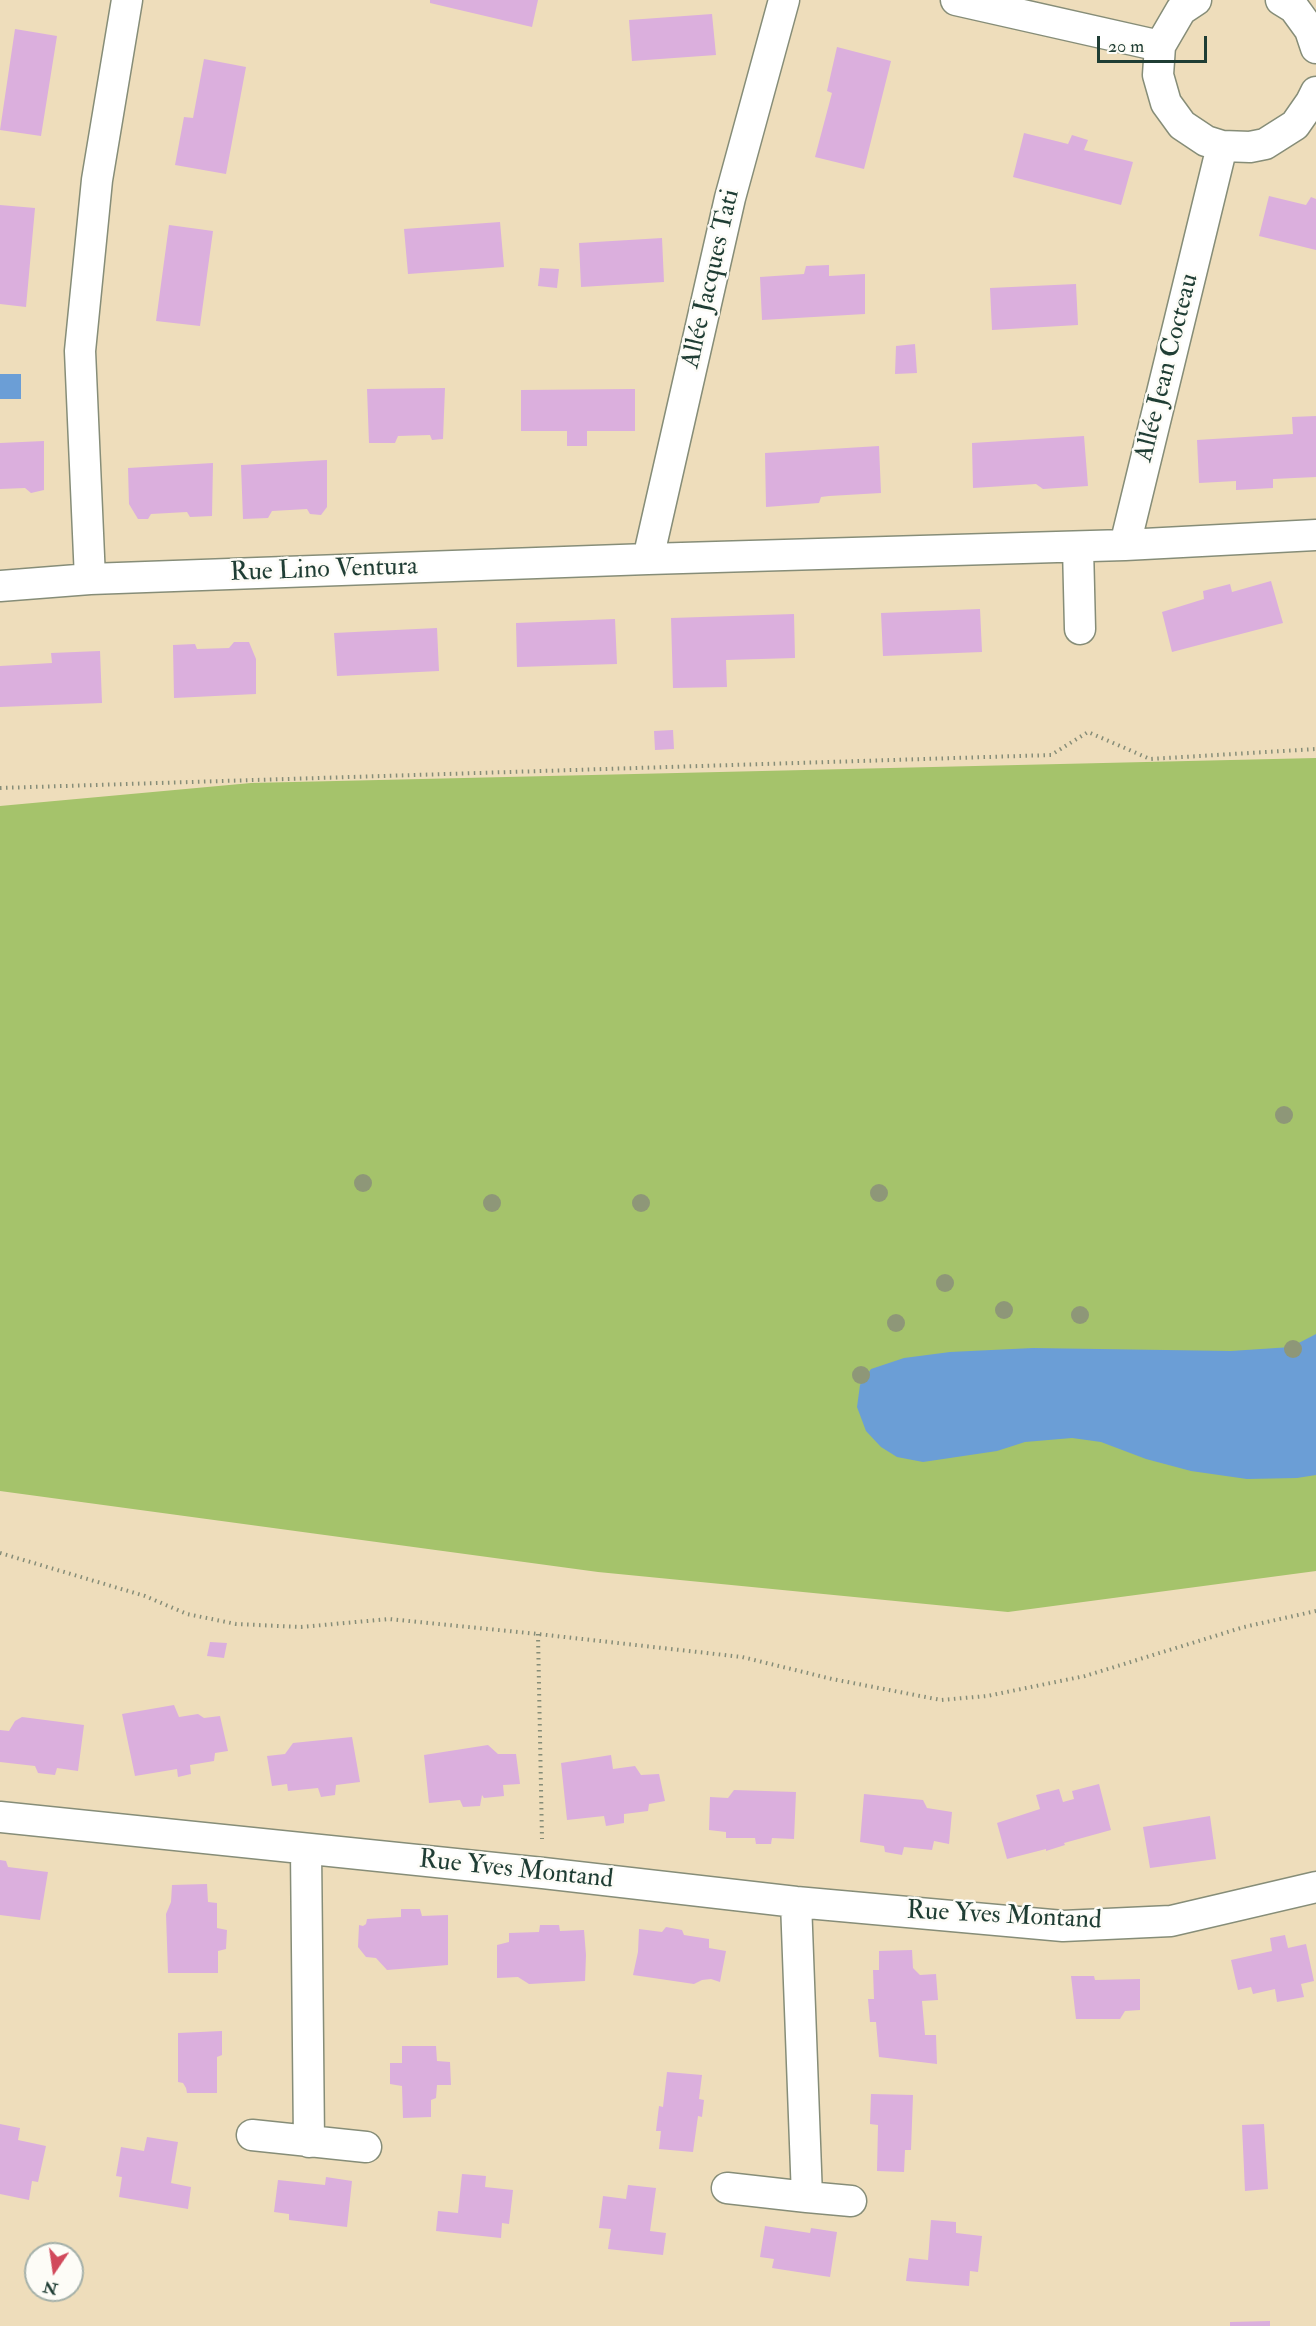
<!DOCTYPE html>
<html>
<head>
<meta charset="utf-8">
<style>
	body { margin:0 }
	#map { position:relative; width:1316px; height:2326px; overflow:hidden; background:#edb; font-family:"IM FELL Double Pica",serif }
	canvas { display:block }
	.north { position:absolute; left:24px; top:2242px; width:60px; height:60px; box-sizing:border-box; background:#fdfcf7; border:2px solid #a4b0a9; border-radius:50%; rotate:193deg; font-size:16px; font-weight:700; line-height:24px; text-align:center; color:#1f3d34 }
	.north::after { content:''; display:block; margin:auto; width:21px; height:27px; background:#d1495b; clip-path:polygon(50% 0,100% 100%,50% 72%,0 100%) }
	.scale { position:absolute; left:1097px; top:36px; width:110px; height:27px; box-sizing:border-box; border:3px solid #1f3d34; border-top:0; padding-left:8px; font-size:18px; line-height:21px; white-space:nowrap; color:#1f3d34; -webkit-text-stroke:4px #fdfcf7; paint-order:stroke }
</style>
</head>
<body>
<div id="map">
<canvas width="1316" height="2326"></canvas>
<div class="north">N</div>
<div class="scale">20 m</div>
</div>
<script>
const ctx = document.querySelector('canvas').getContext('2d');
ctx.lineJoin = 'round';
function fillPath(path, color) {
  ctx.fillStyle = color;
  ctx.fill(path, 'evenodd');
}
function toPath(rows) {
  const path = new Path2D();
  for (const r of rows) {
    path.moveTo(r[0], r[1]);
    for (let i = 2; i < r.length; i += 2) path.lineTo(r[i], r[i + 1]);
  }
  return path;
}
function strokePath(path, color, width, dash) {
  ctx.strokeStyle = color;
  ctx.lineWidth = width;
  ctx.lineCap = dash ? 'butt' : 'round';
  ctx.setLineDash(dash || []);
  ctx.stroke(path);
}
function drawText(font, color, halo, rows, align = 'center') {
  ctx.font = font + ' "IM FELL Double Pica",serif';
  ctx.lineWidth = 5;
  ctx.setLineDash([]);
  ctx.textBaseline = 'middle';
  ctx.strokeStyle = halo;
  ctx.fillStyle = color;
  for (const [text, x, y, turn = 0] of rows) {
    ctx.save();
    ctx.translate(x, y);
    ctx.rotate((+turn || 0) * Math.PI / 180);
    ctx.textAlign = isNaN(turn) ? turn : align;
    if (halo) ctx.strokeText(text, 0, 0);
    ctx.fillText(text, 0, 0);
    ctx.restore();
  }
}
const green = toPath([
	[1316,758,1316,1571,1008,1612,598,1572,0,1491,0,806,251,783]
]);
const water = toPath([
	[0,374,21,374,21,399,0,399],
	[1316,1334,1316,1475,1297,1478,1247,1479,1191,1471,1146,1459,1101,1442,1072,1438,1025,1442,997,1451,923,1462,897,1457,881,1447,866,1431,857,1407,860,1385,871,1369,904,1358,950,1352,1033,1348,1231,1351,1291,1347]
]);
const building = toPath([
	[430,0,538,0,532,27,430,3],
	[712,14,716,55,632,61,629,20],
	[15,29,57,36,41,136,0,130],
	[837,47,891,61,864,169,815,157,832,93,827,91],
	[204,59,246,67,226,174,175,165,184,117,193,118],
	[1024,133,1068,144,1072,135,1088,140,1084,150,1133,162,1121,205,1013,177],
	[1269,196,1306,205,1311,197,1316,199,1316,250,1259,236],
	[0,205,35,208,26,307,0,304],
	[500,222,504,267,408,274,404,229],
	[169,225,213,231,200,326,156,321],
	[662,238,664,282,581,287,579,243],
	[829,265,829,276,865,274,865,314,762,320,760,277,804,274,806,266],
	[540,268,559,269,557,288,538,286],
	[1076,284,1078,325,992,330,990,288],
	[915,344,917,373,895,374,896,346],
	[445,388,443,439,432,440,430,435,398,436,395,443,369,443,367,389],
	[635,389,635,431,587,431,587,446,567,446,567,431,521,431,521,390],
	[1316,416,1316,477,1273,479,1273,488,1236,490,1236,481,1199,483,1197,440,1293,434,1292,417],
	[1084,436,1088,486,1043,489,1036,484,973,488,972,443],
	[44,441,44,490,31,493,25,488,0,489,0,443],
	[879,446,881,493,829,496,821,497,819,503,766,507,765,453],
	[327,460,327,507,321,515,310,514,307,509,272,511,268,518,243,519,241,465],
	[213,463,212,516,190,517,187,512,151,514,148,519,138,519,129,504,128,468],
	[1271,581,1283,623,1172,652,1162,612,1204,599,1203,591,1230,584,1232,592],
	[980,609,982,652,883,656,881,613],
	[794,614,795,658,726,660,727,687,673,688,671,618],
	[615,619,617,664,517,667,516,623],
	[437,628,439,671,337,676,334,633],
	[234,642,249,642,256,659,256,694,174,698,173,645,195,644,197,649,229,648],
	[100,651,102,703,0,707,0,666,52,663,51,653],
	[673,730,674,749,655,750,654,731],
	[210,1642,227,1643,224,1658,207,1656],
	[174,1705,179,1717,198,1714,204,1718,220,1716,228,1751,215,1753,214,1761,190,1765,191,1774,178,1777,177,1769,135,1776,122,1714],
	[22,1717,84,1725,78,1771,57,1768,55,1775,38,1773,35,1766,0,1762,0,1730,9,1731,15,1721],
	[352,1737,360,1782,336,1785,335,1795,321,1797,318,1788,288,1791,287,1784,272,1786,267,1756,285,1754,293,1743],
	[488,1745,498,1754,516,1754,520,1784,503,1785,504,1796,484,1798,482,1795,480,1806,463,1807,460,1800,429,1803,424,1755],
	[611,1755,613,1769,635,1766,641,1775,659,1774,665,1801,649,1804,648,1811,624,1814,624,1823,606,1826,604,1816,567,1820,561,1763],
	[1099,1784,1111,1830,1064,1843,1065,1845,1046,1851,1046,1849,1007,1859,997,1823,1040,1809,1036,1795,1059,1789,1063,1802,1074,1799,1072,1791],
	[734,1790,796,1792,794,1839,772,1838,771,1844,756,1844,755,1838,726,1838,726,1832,709,1830,710,1797,728,1798],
	[864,1794,923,1800,927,1808,952,1812,949,1844,934,1841,932,1850,904,1847,902,1855,885,1852,884,1846,860,1842],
	[1210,1816,1216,1859,1150,1868,1143,1827],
	[0,1860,6,1861,8,1867,48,1872,40,1920,0,1915],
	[207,1884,208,1902,217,1903,217,1928,227,1930,226,1949,218,1951,218,1973,168,1973,166,1914,171,1902,172,1885],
	[401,1909,420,1909,422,1916,448,1915,448,1965,387,1970,376,1958,366,1957,358,1947,359,1925,363,1926,366,1924,367,1919,401,1917],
	[540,1925,559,1925,560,1931,584,1930,586,1955,585,1981,529,1984,518,1977,497,1978,497,1945,509,1942,509,1933,539,1932],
	[666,1927,682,1930,684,1935,709,1939,709,1948,726,1951,720,1982,711,1979,702,1980,694,1984,633,1975,638,1952,639,1929,662,1932],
	[1285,1935,1288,1948,1306,1944,1314,1981,1301,1984,1304,1997,1277,2002,1275,1989,1253,1994,1251,1987,1238,1990,1231,1960,1272,1951,1270,1938],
	[912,1950,913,1968,920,1975,936,1974,938,2000,922,2001,925,2035,936,2035,937,2064,879,2057,876,2022,870,2022,868,1999,874,1999,873,1970,879,1970,879,1951],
	[1071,1976,1094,1976,1095,1980,1140,1979,1140,2010,1125,2011,1120,2019,1076,2019],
	[222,2031,222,2055,217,2057,217,2093,187,2093,186,2088,183,2083,178,2082,178,2033],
	[402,2046,436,2046,437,2061,450,2062,451,2085,437,2085,436,2098,431,2100,431,2117,403,2118,402,2086,390,2084,390,2063,402,2063],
	[667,2072,702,2075,699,2099,704,2100,702,2117,698,2116,693,2152,659,2149,661,2131,656,2131,659,2106,663,2107],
	[871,2094,913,2095,911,2150,905,2150,904,2172,877,2171,878,2125,870,2124],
	[0,2124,20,2128,18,2140,46,2146,38,2182,32,2181,29,2200,0,2194],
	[1264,2124,1268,2189,1245,2191,1242,2125],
	[147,2137,178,2142,171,2183,191,2187,188,2209,119,2197,122,2177,116,2176,121,2147,144,2151],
	[462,2174,486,2176,485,2187,513,2190,509,2224,502,2223,501,2238,436,2231,438,2211,458,2213],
	[326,2177,352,2181,347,2227,289,2220,289,2214,274,2212,278,2180,325,2185],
	[628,2185,656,2188,650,2231,666,2233,663,2255,608,2249,611,2229,599,2228,603,2196,626,2199],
	[931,2220,956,2222,956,2233,982,2236,978,2272,970,2271,969,2286,906,2281,909,2258,928,2260],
	[765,2226,810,2233,811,2228,837,2232,830,2277,772,2268,774,2259,760,2257],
	[1270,2321,1270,2326,1230,2326,1230,2322]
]);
const path = toPath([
	[0,788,1051,755,1088,732,1150,759,1316,749],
	[0,1553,145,1596,187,1614,236,1624,301,1627,389,1619,538,1634,742,1657,832,1679,941,1700,987,1696,1085,1676,1244,1627,1316,1611],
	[538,1634,542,1839]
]);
const street = toPath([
	[956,0,1160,46],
	[1196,0,1181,10,1160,46,1158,75,1166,103,1182,125,1206,141,1222,146,1250,147,1265,144,1295,125,1311,102,1316,92],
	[1281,0,1294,8,1310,30,1316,48],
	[1125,545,1316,535],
	[1078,547,1080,629],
	[648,559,730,198,784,0],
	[90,579,80,351,97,180,127,0],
	[0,586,90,579,648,559,1125,545,1222,146],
	[0,1817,543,1873,796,1902,1063,1926,1171,1921,1316,1887],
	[306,1850,309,2142],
	[796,1902,807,2197,851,2201],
	[252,2135,366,2147],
	[727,2188,807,2197]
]);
const trees = [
	[1284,1115],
	[363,1183],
	[879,1193],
	[492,1203],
	[641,1203],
	[945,1283],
	[1004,1310],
	[1080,1315],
	[896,1323],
	[1293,1349],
	[861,1375]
];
const streetNames = [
	["Allée Jacques Tati",712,279,-77],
	["Allée Jean Cocteau",1168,368,-76],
	["Rue Lino Ventura",324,571,-2],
	["Rue Yves Montand",516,1871,6],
	["Rue Yves Montand",1004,1917,3]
];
fillPath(green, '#a5c36b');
fillPath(water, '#6b9ed6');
fillPath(building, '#dbafdd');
strokePath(street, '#868d78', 33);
strokePath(path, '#868d78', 4, [1.5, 4.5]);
strokePath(street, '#fff', 30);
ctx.fillStyle = '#8e9778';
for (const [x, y] of trees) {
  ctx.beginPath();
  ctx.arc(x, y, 9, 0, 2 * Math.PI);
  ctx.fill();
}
drawText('26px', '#1f3d34', '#fdfcf7', streetNames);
</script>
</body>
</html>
